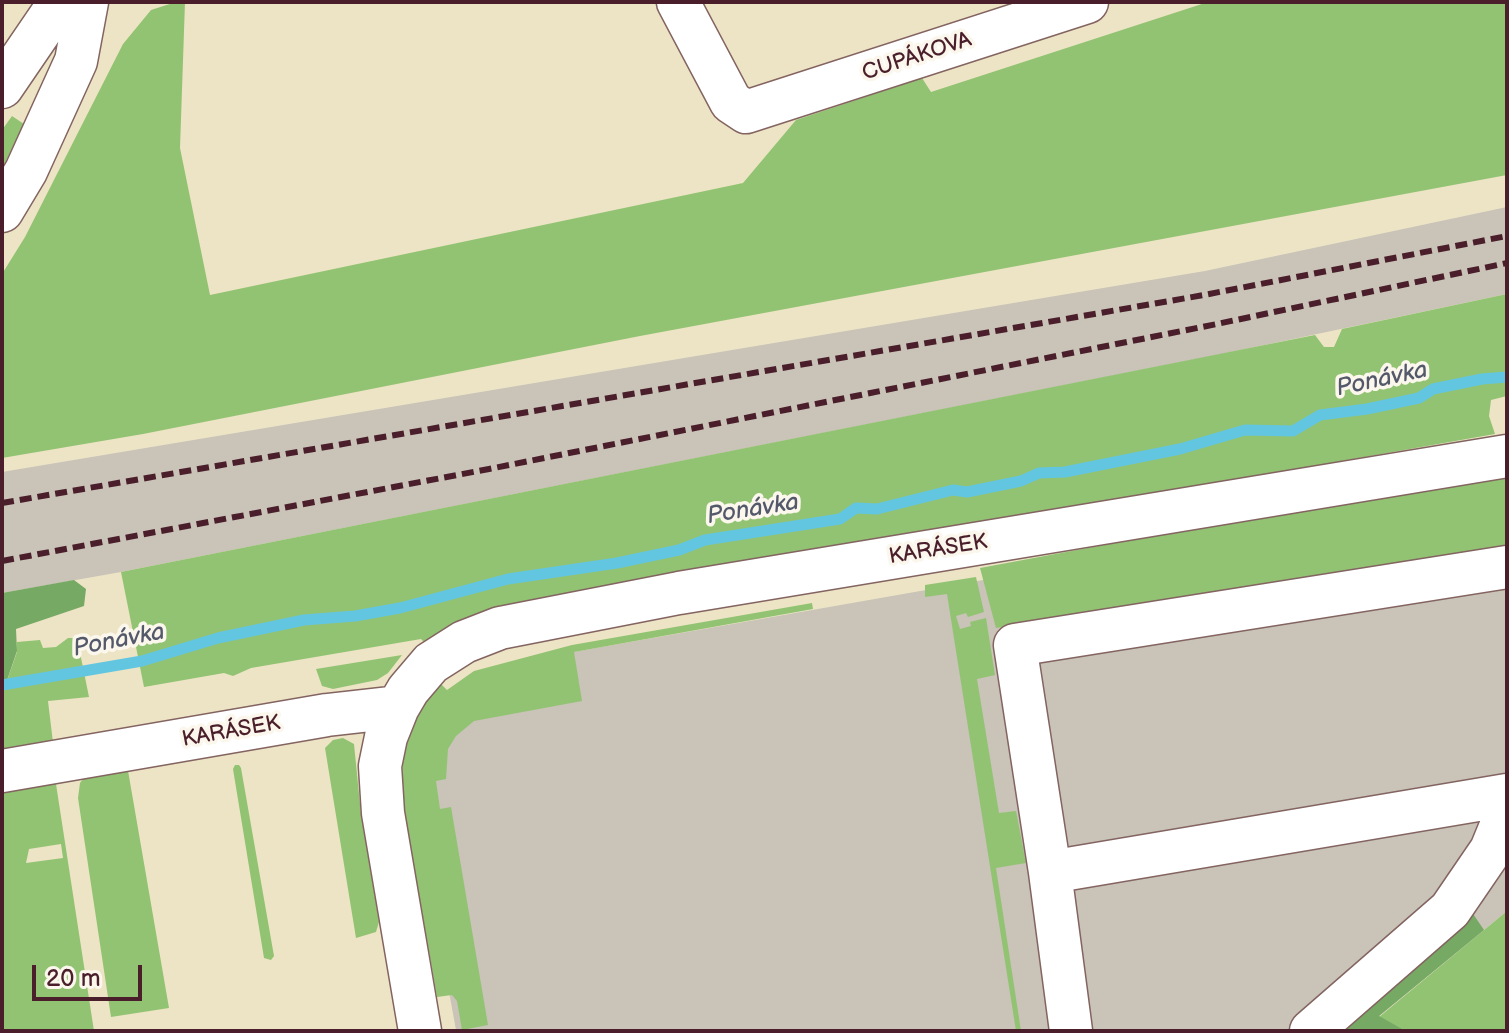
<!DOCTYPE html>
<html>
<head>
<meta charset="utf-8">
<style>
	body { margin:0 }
	#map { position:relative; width:1509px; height:1033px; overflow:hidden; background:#ede4c5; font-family:"Balsamiq Sans",sans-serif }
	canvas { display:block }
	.frame { position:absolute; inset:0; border:4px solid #4a1f2b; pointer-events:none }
	.scale { position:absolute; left:32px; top:965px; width:110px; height:36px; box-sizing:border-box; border:4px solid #4a1f2b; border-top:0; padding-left:10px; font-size:24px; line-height:28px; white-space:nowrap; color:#4a1f2b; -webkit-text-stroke:6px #fbf7ec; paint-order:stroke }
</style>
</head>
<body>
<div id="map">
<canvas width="1509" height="1033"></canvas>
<div class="frame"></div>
<div class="scale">20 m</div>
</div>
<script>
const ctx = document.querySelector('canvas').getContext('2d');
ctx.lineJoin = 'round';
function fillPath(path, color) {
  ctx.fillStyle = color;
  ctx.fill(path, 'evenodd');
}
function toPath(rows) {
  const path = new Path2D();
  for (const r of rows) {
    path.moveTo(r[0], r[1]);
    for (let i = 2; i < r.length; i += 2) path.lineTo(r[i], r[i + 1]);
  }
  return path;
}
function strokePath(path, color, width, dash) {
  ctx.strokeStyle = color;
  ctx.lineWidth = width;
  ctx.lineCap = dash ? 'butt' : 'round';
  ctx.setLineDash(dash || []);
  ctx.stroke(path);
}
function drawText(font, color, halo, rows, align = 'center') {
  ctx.font = font + ' "Balsamiq Sans",sans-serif';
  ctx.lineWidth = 7;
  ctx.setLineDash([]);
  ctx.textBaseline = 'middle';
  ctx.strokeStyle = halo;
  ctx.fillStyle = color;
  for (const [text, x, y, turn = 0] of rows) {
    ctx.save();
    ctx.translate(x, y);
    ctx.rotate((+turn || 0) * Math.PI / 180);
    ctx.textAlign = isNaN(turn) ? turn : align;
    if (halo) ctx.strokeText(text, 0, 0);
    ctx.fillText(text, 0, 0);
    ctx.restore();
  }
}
const industrial = toPath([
	[1507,207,1507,294,1222,354,121,572,2,593,2,472,1205,271],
	[1507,488,1507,911,1361,1031,454,1031,456,1030,417,817,439,736,573,652]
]);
const green = toPath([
	[176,2,185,2,180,148,210,295,743,183,796,120,922,78,931,92,1208,2,1507,2,1507,175,640,336,143,434,2,458,2,274,25,237,123,44,151,10],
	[12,116,24,124,2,169,2,130],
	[1507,294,1507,396,1491,400,1489,416,1495,434,520,606,462,619,424,642,421,639,251,668,233,676,224,673,144,687,121,572,1315,335,1324,347,1334,347,1342,329],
	[1507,470,1507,546,1497,549,996,628,980,568],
	[976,577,984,612,968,617,966,613,956,616,960,629,971,626,970,622,986,618,995,675,977,679,999,813,1016,811,1026,863,996,868,1021,1031,1016,1031,947,594,925,597,925,585],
	[812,603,813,609,574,652,582,701,474,721,456,736,448,749,446,779,436,781,440,809,451,807,488,1025,462,1030,457,1001,452,995,437,997,406,820,402,783,403,751,409,725,439,682,447,690,474,671,572,645],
	[68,638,77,638,89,697,48,701,54,751,2,760,2,695,17,652,17,642,40,640,43,648,56,647],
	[402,655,388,673,377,680,333,689,322,686,316,669],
	[343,738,354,744,361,814,379,922,376,932,356,938,325,748,333,740],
	[126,759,169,1008,111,1017,78,798,80,783,86,775],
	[235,765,239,765,241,768,274,956,271,960,264,958,233,769],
	[54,771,94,1031,2,1031,2,779],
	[61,844,63,858,26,863,29,849],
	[1507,911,1507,1031,1406,1031,1379,1017]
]);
const forest = toPath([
	[74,580,86,589,84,606,16,629,17,651,2,695,2,593],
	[1467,905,1484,930,1379,1016,1406,1031,1322,1031]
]);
const stream = toPath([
	[2,685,142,661,218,638,304,620,355,616,400,608,508,579,617,563,679,550,705,540,840,519,856,508,877,509,953,490,967,492,1021,481,1039,473,1065,472,1180,449,1245,430,1293,431,1320,415,1367,409,1419,398,1433,389,1482,379,1507,377]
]);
const minor = toPath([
	[678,2,731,102,746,112,1087,2],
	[2,87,60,2],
	[2,211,26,171,76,61,87,2],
	[2,771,327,715,398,707],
	[1050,872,1015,645,1507,567],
	[420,1031,383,813,380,766,386,737,398,707,408,690,431,663,464,642,500,628,679,593,1507,456],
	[1071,1031,1050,872,1507,795],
	[1311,1031,1450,910,1491,850,1507,811]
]);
const rail = toPath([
	[2,503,1204,295,1507,236],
	[2,561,489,469,1217,324,1507,263]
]);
const streetNames = [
	["CUPÁKOVA",917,57,-18],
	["KARÁSEK",938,550,-9],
	["KARÁSEK",231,732,-10]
];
const waterNames = [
	["Ponávka",1382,380,-12],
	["Ponávka",753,510,-9],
	["Ponávka",119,641,-11]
];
fillPath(industrial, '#c9c3b8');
fillPath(green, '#92c372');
fillPath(forest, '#75a964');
strokePath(stream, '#63c6e1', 11);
strokePath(minor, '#836461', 45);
strokePath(minor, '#fff', 42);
strokePath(rail, '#4a1f2b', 6, [12, 6]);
drawText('22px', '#4a1f2b', '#fbf7ec', streetNames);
drawText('italic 24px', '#53596b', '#fbf7ec', waterNames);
</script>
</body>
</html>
